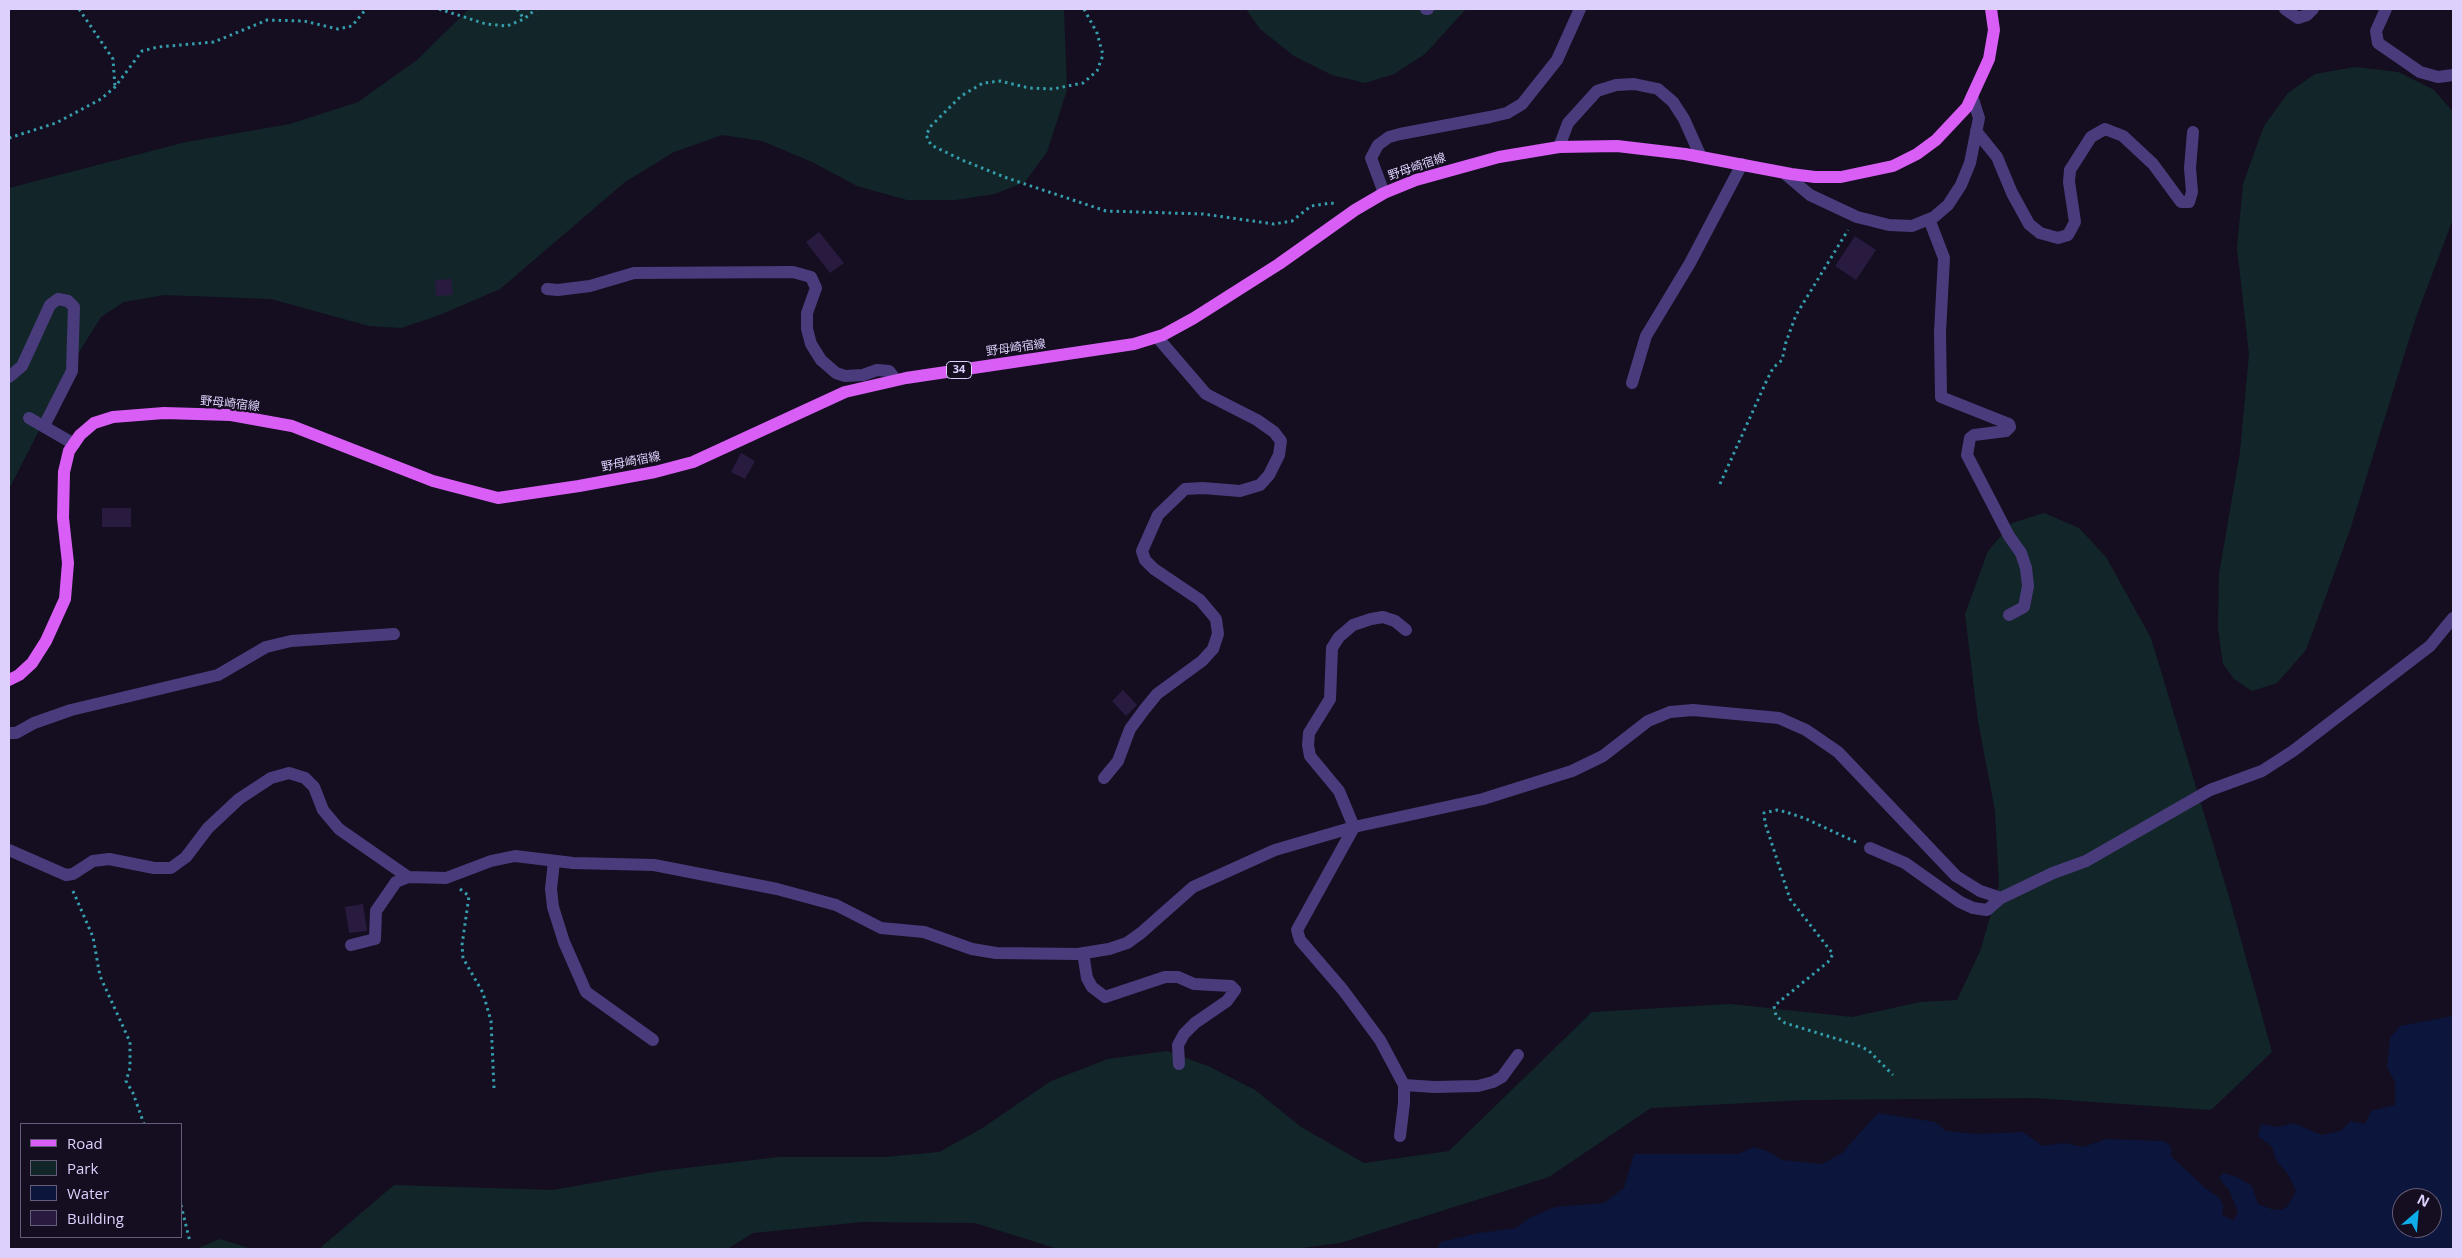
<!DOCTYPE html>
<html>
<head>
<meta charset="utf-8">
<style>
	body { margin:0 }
	#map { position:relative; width:2462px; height:1258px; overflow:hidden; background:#140e20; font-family:"Open Sans",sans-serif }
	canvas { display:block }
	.frame { position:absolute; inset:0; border:10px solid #ddd0fc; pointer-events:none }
	.legend { position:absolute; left:20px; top:1123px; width:162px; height:115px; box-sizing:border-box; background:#140e20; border:1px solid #645c78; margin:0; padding:6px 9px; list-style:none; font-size:15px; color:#ddd0fc }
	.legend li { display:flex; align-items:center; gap:10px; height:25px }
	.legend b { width:25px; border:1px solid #645c78 }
	.north { position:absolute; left:2392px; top:1188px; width:50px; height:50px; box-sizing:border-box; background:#140e20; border:1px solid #645c78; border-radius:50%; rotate:27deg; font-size:14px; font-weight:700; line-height:20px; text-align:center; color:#ddd0fc }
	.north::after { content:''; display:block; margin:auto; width:18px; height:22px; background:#0eadea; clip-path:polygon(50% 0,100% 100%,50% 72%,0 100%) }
</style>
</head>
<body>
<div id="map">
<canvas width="2462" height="1258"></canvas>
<div class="frame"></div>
<ul class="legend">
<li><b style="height:6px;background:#d85ef5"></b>Road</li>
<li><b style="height:14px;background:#122629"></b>Park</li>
<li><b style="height:14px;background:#0c153b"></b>Water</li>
<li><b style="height:14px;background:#291b40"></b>Building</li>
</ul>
<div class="north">N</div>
</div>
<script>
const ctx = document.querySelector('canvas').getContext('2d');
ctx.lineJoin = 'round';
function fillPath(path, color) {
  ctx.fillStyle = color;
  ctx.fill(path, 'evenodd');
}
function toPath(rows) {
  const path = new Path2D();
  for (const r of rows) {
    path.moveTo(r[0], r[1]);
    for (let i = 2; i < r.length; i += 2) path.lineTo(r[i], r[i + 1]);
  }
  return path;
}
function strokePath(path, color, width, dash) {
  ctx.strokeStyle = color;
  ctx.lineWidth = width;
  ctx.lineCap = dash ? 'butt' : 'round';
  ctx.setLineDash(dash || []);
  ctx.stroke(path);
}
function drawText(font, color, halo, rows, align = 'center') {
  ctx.font = font + ' "Open Sans","Noto Sans JP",sans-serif';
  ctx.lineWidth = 4.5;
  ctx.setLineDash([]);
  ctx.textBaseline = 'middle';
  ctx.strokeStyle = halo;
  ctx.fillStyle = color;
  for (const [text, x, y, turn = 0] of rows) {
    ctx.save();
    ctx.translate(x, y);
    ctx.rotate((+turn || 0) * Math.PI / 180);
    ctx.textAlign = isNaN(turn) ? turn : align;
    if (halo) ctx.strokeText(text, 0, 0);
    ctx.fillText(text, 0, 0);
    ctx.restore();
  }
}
const green = toPath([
	[469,9,1064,9,1067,90,1047,152,1025,182,995,194,955,200,907,200,857,186,812,162,762,141,722,135,674,152,625,182,500,289,437,316,401,328,369,326,271,299,164,295,124,302,101,317,81,349,9,489,9,188,186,142,290,124,358,102,417,60],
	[1246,9,1466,9,1425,54,1394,74,1365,83,1332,75,1294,56,1260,29],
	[2355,67,2398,72,2434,90,2453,112,2453,219,2416,317,2350,530,2306,650,2277,683,2252,691,2234,679,2223,664,2218,628,2219,574,2240,452,2249,354,2237,248,2243,184,2264,126,2288,93,2315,74],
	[2044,513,2079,528,2106,557,2151,638,2230,900,2272,1052,2211,1110,2035,1098,1804,1100,1651,1108,1549,1177,1340,1243,1294,1249,1058,1249,975,1223,862,1222,753,1233,727,1249,319,1249,394,1185,553,1190,660,1171,779,1157,885,1157,939,1152,981,1129,1051,1081,1108,1059,1167,1051,1208,1066,1255,1090,1301,1127,1364,1163,1449,1151,1592,1012,1730,1004,1852,1017,1920,1002,1957,1000,1981,949,1999,885,1995,811,1978,721,1965,614,1988,551,2012,523],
	[220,1239,252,1249,196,1249]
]);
const water = toPath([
	[2453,1016,2453,1249,1438,1249,1440,1242,1479,1233,1516,1228,1529,1218,1555,1207,1604,1203,1624,1188,1634,1154,1738,1154,1754,1147,1767,1151,1782,1160,1822,1164,1842,1153,1878,1113,1935,1122,1946,1131,1977,1134,2023,1132,2043,1146,2064,1143,2083,1147,2106,1139,2164,1141,2171,1146,2171,1156,2204,1187,2219,1198,2223,1204,2222,1214,2229,1219,2234,1220,2238,1212,2230,1192,2219,1178,2223,1173,2237,1177,2252,1186,2258,1204,2271,1209,2281,1210,2287,1207,2296,1191,2289,1176,2276,1160,2272,1147,2258,1136,2261,1124,2278,1127,2294,1123,2321,1135,2341,1131,2350,1121,2365,1124,2371,1111,2395,1105,2395,1082,2387,1068,2390,1038,2400,1026],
	[2402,1198,2432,1198,2432,1228,2402,1228]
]);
const building = toPath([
	[819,232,844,263,830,273,806,242],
	[1855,236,1876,250,1856,280,1835,266],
	[451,279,453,295,436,296,435,280],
	[741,453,755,461,745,479,731,472],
	[102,508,131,508,131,527,102,527],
	[1123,690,1137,705,1126,716,1112,701],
	[363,904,367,931,349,933,345,907]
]);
const path = toPath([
	[79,9,113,59,115,87],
	[439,9,486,24,507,26,524,19,536,9],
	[517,9,524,19],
	[1084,9,1097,33,1103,55,1097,71,1083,83,1053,89,1029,88,1000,81,983,83,961,96,931,126,926,135,931,145,962,160,1007,178,1106,211,1203,214,1274,224,1292,221,1311,206,1331,203,1335,204],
	[9,138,56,123,101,99,115,87,142,51,158,47,214,42,267,20,304,21,338,29,352,26,366,9],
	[1720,484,1766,382,1773,368,1782,360,1786,342,1796,315,1848,230],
	[1856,842,1804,818,1786,812,1777,810,1764,813,1765,823,1790,899,1833,954,1828,962,1774,1006,1776,1016,1785,1023,1857,1045,1868,1050,1893,1075],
	[460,889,469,896,462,945,463,958,483,993,491,1021,494,1088],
	[73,891,93,937,100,976,130,1042,130,1068,126,1081,133,1093,144,1124],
	[181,1205,190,1242]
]);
const minor = toPath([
	[1426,9,1428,9],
	[2285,9,2298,18,2307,15,2313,9],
	[2386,9,2376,31,2378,43,2420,72,2438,77,2453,75],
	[1976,131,1997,157,2012,193,2029,224,2040,233,2058,238,2068,235,2075,222,2069,182,2070,170,2091,137,2105,129,2123,136,2153,164,2181,202,2189,202,2192,192,2190,168,2193,132],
	[1559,147,1568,123,1597,91,1616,85,1634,84,1658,89,1673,102,1684,119,1701,157],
	[1784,173,1810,195,1857,217,1889,225,1912,226,1934,217,1948,205,1961,185,1970,163,1979,118,1972,96],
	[1384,193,1371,158,1378,145,1389,137,1400,134,1490,117,1507,113,1522,104,1557,60,1580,9],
	[1929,219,1944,258,1940,332,1941,397,2009,424,2010,427,2006,431,1974,435,1970,438,1967,455,2009,536,2021,553,2026,568,2028,586,2024,607,2009,615],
	[547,289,558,290,590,286,634,273,793,272,811,277,816,288,807,313,807,329,811,344,821,360,836,373,845,376,863,375,877,370,889,371,896,380],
	[9,377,22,366,50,305,58,299,68,301,74,307,72,371,44,426],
	[1632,383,1646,336,1690,263,1742,164],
	[29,418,74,444],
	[9,733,16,733,34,723,71,710,218,675,266,647,291,641,394,634],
	[1104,778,1118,761,1130,729,1144,710,1157,694,1202,661,1213,649,1218,634,1216,619,1200,600,1154,569,1145,560,1142,551,1158,515,1185,489,1203,488,1240,491,1260,485,1269,475,1279,455,1281,441,1274,432,1257,420,1206,394,1157,337],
	[1870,848,1905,863,1960,902,1973,908,1987,910,2001,898],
	[9,850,66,875,73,874,93,861,109,859,154,868,171,868,186,857,208,828,239,799,271,778,289,773,305,778,314,787,323,810,339,829,408,877],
	[554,861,551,889,553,907,564,942,586,992,653,1040],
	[351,945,375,939,376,911,396,882,408,877,446,878,491,861,515,856,573,863,654,865,777,889,836,905,881,928,924,932,972,949,996,953,1078,954,1109,949,1127,943,1141,933,1193,887,1275,850,1354,827,1483,799,1572,771,1603,756,1648,721,1670,712,1693,710,1779,718,1806,730,1838,752,1956,876,1980,891,2001,898,2053,873,2086,861,2210,790,2262,771,2293,751,2430,646,2453,618],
	[1083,953,1087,978,1092,987,1105,997,1165,977,1178,977,1194,984,1231,986,1235,990,1227,1001,1195,1023,1184,1034,1178,1045,1179,1064],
	[1404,1085,1434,1087,1478,1086,1493,1082,1502,1077,1518,1055],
	[1400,1136,1404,1103,1404,1085,1380,1040,1343,990,1300,940,1297,930,1354,827,1339,791,1310,756,1308,745,1309,733,1330,699,1332,648,1339,637,1353,625,1371,619,1383,617,1395,621,1406,630]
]);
const major = toPath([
	[9,680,19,675,32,663,46,641,65,599,68,563,63,518,64,472,69,451,80,435,94,423,113,417,164,413,231,415,292,426,433,481,498,498,579,486,655,472,693,462,845,392,906,378,1134,344,1163,335,1194,318,1279,264,1355,210,1384,193,1416,180,1499,157,1559,147,1617,146,1685,154,1791,174,1815,177,1841,177,1893,166,1917,154,1936,140,1967,107,1989,59,1994,30,1991,9]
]);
const shields = [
	[959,370,25]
];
const shieldNames = [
	["34",959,370]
];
const streetNames = [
	["野母崎宿線",1417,167,-19],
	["野母崎宿線",1016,348,-8],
	["野母崎宿線",230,404,6],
	["野母崎宿線",631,462,-11]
];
fillPath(green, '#122629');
fillPath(water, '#0c153b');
fillPath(building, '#291b40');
strokePath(path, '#359dab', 3, [2.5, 4]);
strokePath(minor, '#4a3c7c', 12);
strokePath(major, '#d85ef5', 12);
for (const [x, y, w] of shields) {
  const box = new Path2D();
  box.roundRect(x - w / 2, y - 8.5, w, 17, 4);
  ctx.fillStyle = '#140e20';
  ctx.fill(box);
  strokePath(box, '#ddd0fc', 1);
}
drawText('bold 11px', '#ddd0fc', null, shieldNames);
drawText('12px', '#ddd0fc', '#140e20', streetNames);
</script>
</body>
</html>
